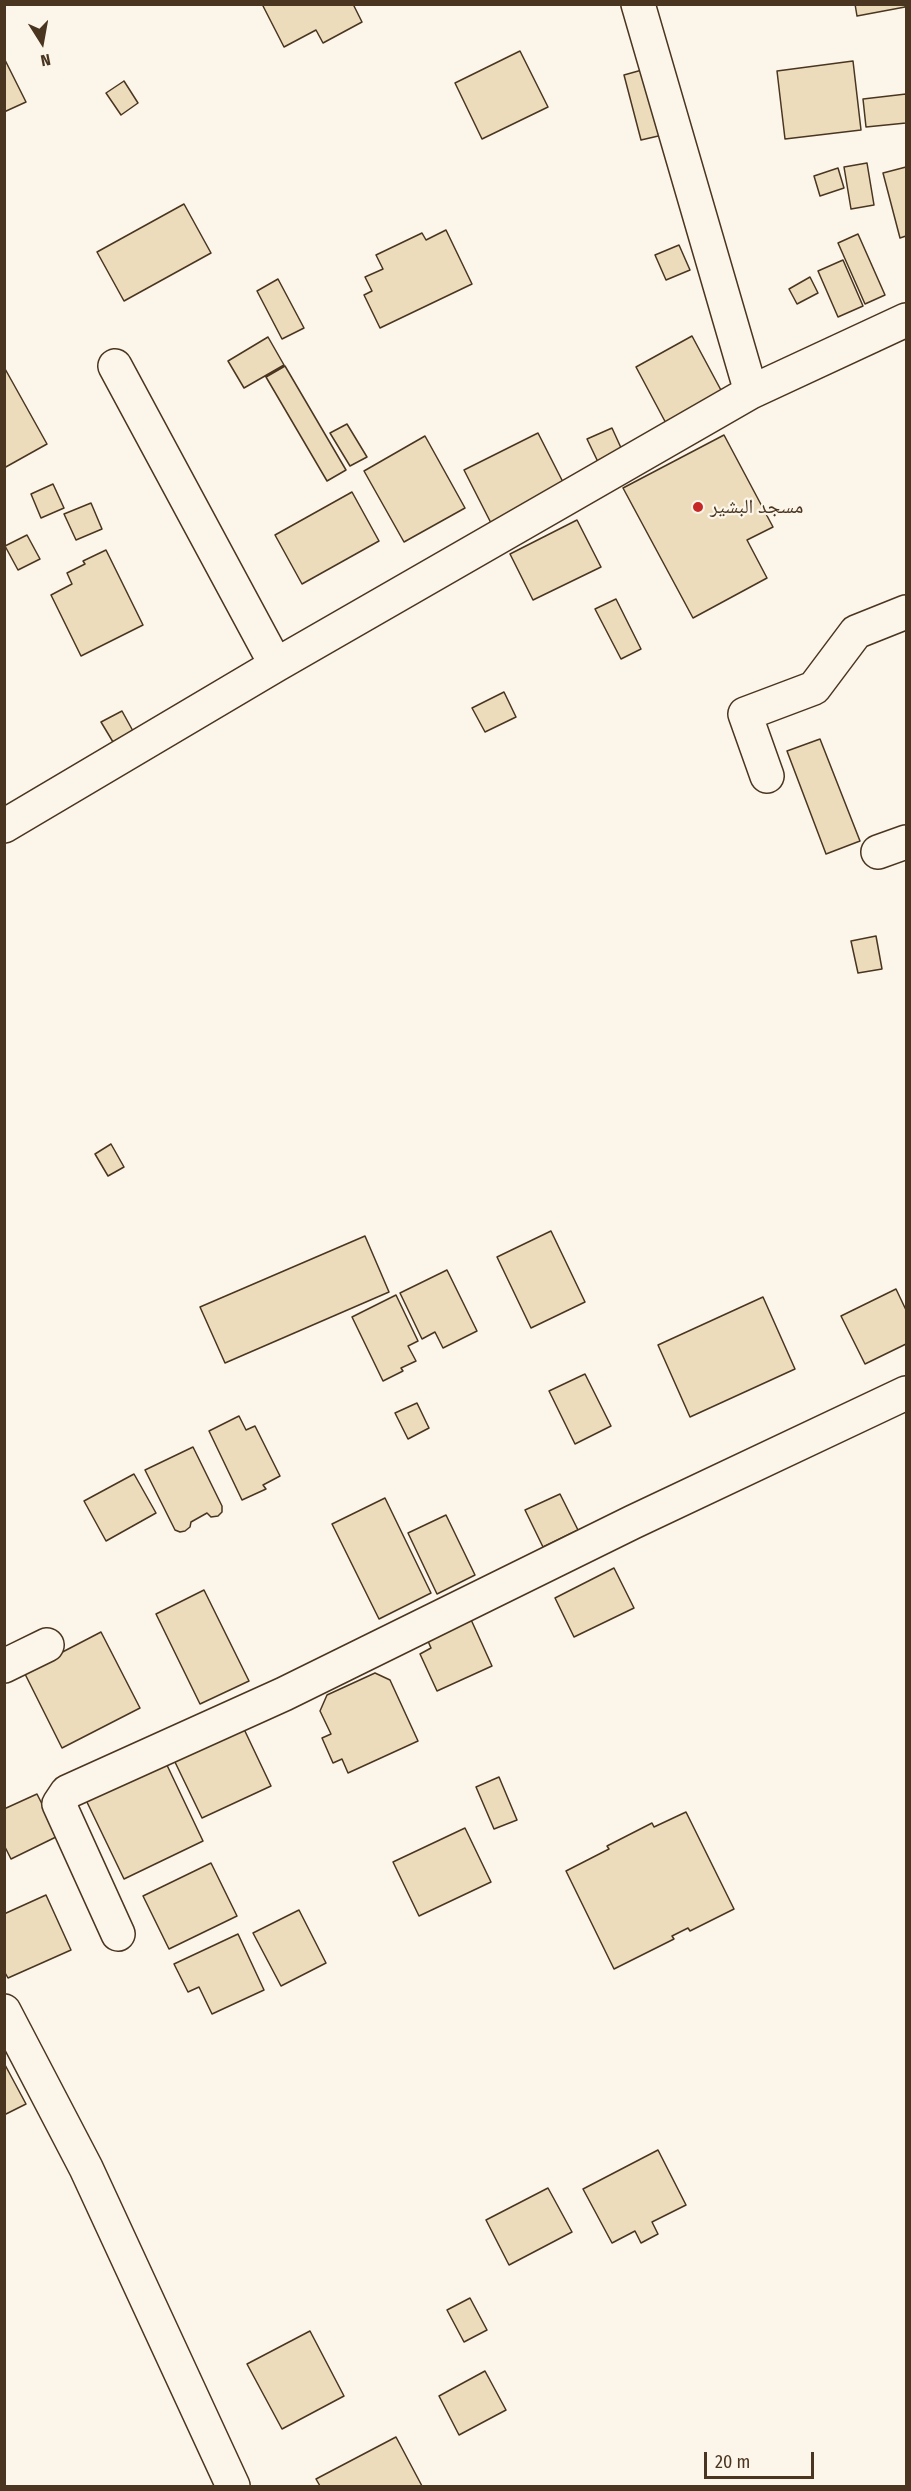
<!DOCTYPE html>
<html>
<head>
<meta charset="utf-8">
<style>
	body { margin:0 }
	#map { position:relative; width:911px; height:2491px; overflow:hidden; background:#fbf6e9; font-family:"Fira Sans Condensed",sans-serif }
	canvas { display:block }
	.frame { position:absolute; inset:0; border:6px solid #4a3520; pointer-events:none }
	.north { position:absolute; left:12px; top:12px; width:60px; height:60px; -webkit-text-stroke:4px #fbf6e9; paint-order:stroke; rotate:169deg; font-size:16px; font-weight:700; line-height:24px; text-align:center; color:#4a3520 }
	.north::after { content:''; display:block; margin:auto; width:21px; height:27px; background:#4a3520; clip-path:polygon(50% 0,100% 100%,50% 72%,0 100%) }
	.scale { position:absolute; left:704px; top:2452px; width:110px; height:27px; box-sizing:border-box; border:3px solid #4a3520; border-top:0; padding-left:8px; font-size:18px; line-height:21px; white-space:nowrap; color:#4a3520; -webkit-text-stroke:4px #fbf6e9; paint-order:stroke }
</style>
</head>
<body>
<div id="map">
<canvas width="911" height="2491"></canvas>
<div class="frame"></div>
<div class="north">N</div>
<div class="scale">20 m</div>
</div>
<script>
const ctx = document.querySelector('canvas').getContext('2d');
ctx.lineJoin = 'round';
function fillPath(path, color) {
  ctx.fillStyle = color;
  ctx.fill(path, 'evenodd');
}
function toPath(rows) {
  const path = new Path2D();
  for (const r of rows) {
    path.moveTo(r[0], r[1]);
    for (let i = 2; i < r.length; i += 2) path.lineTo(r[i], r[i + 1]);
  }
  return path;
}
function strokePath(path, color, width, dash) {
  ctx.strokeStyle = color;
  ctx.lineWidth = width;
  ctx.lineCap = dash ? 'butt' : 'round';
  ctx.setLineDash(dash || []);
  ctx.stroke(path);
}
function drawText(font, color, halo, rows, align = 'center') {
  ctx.font = font + ' "Fira Sans Condensed","Noto Naskh Arabic",sans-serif';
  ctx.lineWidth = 4.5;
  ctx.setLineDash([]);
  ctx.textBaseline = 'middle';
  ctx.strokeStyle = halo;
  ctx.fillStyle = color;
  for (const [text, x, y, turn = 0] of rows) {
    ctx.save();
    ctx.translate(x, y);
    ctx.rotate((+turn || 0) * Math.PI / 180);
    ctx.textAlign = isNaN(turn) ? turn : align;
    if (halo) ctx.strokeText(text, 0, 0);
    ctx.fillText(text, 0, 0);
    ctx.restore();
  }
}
const building = toPath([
	[262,4,353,4,362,22,323,43,316,30,284,47,262,4],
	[855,4,905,4,905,7,857,16,855,4],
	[520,51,548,107,482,139,455,83,520,51],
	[4,58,26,102,4,112,4,58],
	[853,61,861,130,785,139,777,71,853,61],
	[649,68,667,134,641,140,624,75,649,68],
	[124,81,138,103,121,115,106,93,124,81],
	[906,94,906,123,866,127,863,99,906,94],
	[867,163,874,205,851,209,844,167,867,163],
	[906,167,906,236,900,238,883,173,906,167],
	[838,168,844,188,820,196,814,176,838,168],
	[184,204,211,253,124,301,97,252,184,204],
	[446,230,472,284,380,328,364,295,372,291,365,277,383,269,376,255,422,233,426,240,446,230],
	[858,234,885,295,865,304,838,243,858,234],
	[679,245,690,270,666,280,655,255,679,245],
	[843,260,863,306,838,317,818,271,843,260],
	[810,277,818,293,797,304,789,289,810,277],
	[278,279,304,328,282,339,257,291,278,279],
	[692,336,722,392,668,427,636,367,692,336],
	[268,337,284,365,244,388,228,361,268,337],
	[285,366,346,470,327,481,266,377,285,366],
	[4,367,47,444,4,468,4,367],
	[347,424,367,457,350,466,330,433,347,424],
	[612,428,622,450,598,462,587,439,612,428],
	[538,433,565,486,491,523,464,470,538,433],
	[724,435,773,527,747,540,767,578,693,618,623,488,724,435],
	[425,436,465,508,404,542,364,471,425,436],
	[53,484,64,508,41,518,31,494,53,484],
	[352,492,379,541,302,584,275,535,352,492],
	[91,503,102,529,76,540,64,514,91,503],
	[577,520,601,567,533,600,510,554,577,520],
	[27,535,40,559,18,570,5,546,27,535],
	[106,550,143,625,81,656,51,595,72,584,67,573,85,564,83,561,106,550],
	[616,599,641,649,621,659,595,609,616,599],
	[504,692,516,717,485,732,472,708,504,692],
	[122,711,133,731,113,742,101,722,122,711],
	[820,739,860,841,826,854,787,751,820,739],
	[876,936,882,969,858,973,851,941,876,936],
	[111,1144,124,1167,108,1176,95,1154,111,1144],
	[551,1231,585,1302,531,1328,497,1257,551,1231],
	[365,1236,389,1292,225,1363,200,1307,365,1236],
	[447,1270,477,1331,443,1348,435,1332,422,1339,400,1293,447,1270],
	[896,1289,906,1310,906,1344,865,1364,841,1316,896,1289],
	[396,1295,418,1341,408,1346,416,1361,401,1368,403,1371,383,1381,352,1317,396,1295],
	[763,1297,795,1369,690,1417,658,1345,763,1297],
	[585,1374,611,1426,575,1444,549,1391,585,1374],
	[417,1403,429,1428,408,1439,395,1413,417,1403],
	[239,1416,246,1430,255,1426,280,1476,263,1485,266,1489,242,1500,209,1431,239,1416],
	[193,1447,222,1506,222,1512,218,1516,211,1517,207,1513,191,1522,190,1527,185,1531,180,1532,175,1530,145,1470,193,1447],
	[134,1474,156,1513,106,1541,84,1501,134,1474],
	[560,1494,578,1530,543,1547,525,1510,560,1494],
	[385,1498,431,1593,379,1619,332,1524,385,1498],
	[446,1515,475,1575,437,1594,408,1533,446,1515],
	[614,1568,634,1608,574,1637,555,1598,614,1568],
	[204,1590,249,1681,200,1704,156,1614,204,1590],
	[468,1613,492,1666,437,1691,420,1654,431,1648,424,1632,468,1613],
	[101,1632,140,1708,62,1748,24,1672,101,1632],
	[375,1673,390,1680,418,1741,348,1773,342,1759,333,1763,322,1738,331,1734,320,1711,327,1695,375,1673],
	[243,1727,271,1786,202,1818,174,1760,243,1727],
	[165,1761,203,1841,124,1879,85,1798,165,1761],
	[499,1777,517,1820,494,1829,476,1787,499,1777],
	[37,1794,58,1836,11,1859,4,1845,4,1809,37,1794],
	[686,1812,734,1909,690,1931,688,1928,672,1936,674,1939,614,1969,566,1871,609,1849,607,1846,652,1823,654,1827,686,1812],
	[465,1828,491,1882,419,1916,393,1862,465,1828],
	[211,1863,237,1916,169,1949,143,1896,211,1863],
	[46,1895,71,1950,8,1978,4,1971,4,1914,46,1895],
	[299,1910,326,1963,281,1986,253,1933,299,1910],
	[238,1934,264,1990,212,2014,199,1987,188,1992,174,1964,238,1934],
	[4,2063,26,2104,4,2115,4,2063],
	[658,2150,686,2205,652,2222,658,2234,641,2243,635,2231,612,2243,583,2189,658,2150],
	[548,2188,572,2232,509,2265,486,2220,548,2188],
	[470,2298,487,2330,464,2342,447,2310,470,2298],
	[310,2331,344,2396,282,2429,247,2364,310,2331],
	[485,2371,506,2410,459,2435,439,2396,485,2371],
	[396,2437,422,2486,320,2486,316,2479,396,2437]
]);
const minor = toPath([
	[638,4,751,392],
	[115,366,276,665],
	[767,776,745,714,814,688,856,632,906,612],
	[4,826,276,665,751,392,906,320],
	[878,852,906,842],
	[4,1666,47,1645],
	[118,1934,59,1804,67,1792,284,1694,633,1522,906,1393],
	[4,2011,86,2168,233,2486]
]);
const markers = [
	[698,507,6,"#c62828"]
];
const poiNames = [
	["مسجد البشير",710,507]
];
fillPath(building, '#ecdcbc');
strokePath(building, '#4a3520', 1.5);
strokePath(minor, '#4a3520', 36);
strokePath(minor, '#fbf6e9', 33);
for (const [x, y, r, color] of markers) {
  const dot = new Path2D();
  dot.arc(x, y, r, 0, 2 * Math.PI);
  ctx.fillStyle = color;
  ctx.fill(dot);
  strokePath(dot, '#fbf6e9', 2);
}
drawText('20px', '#4a3520', '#fbf6e9', poiNames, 'left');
</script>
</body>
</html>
